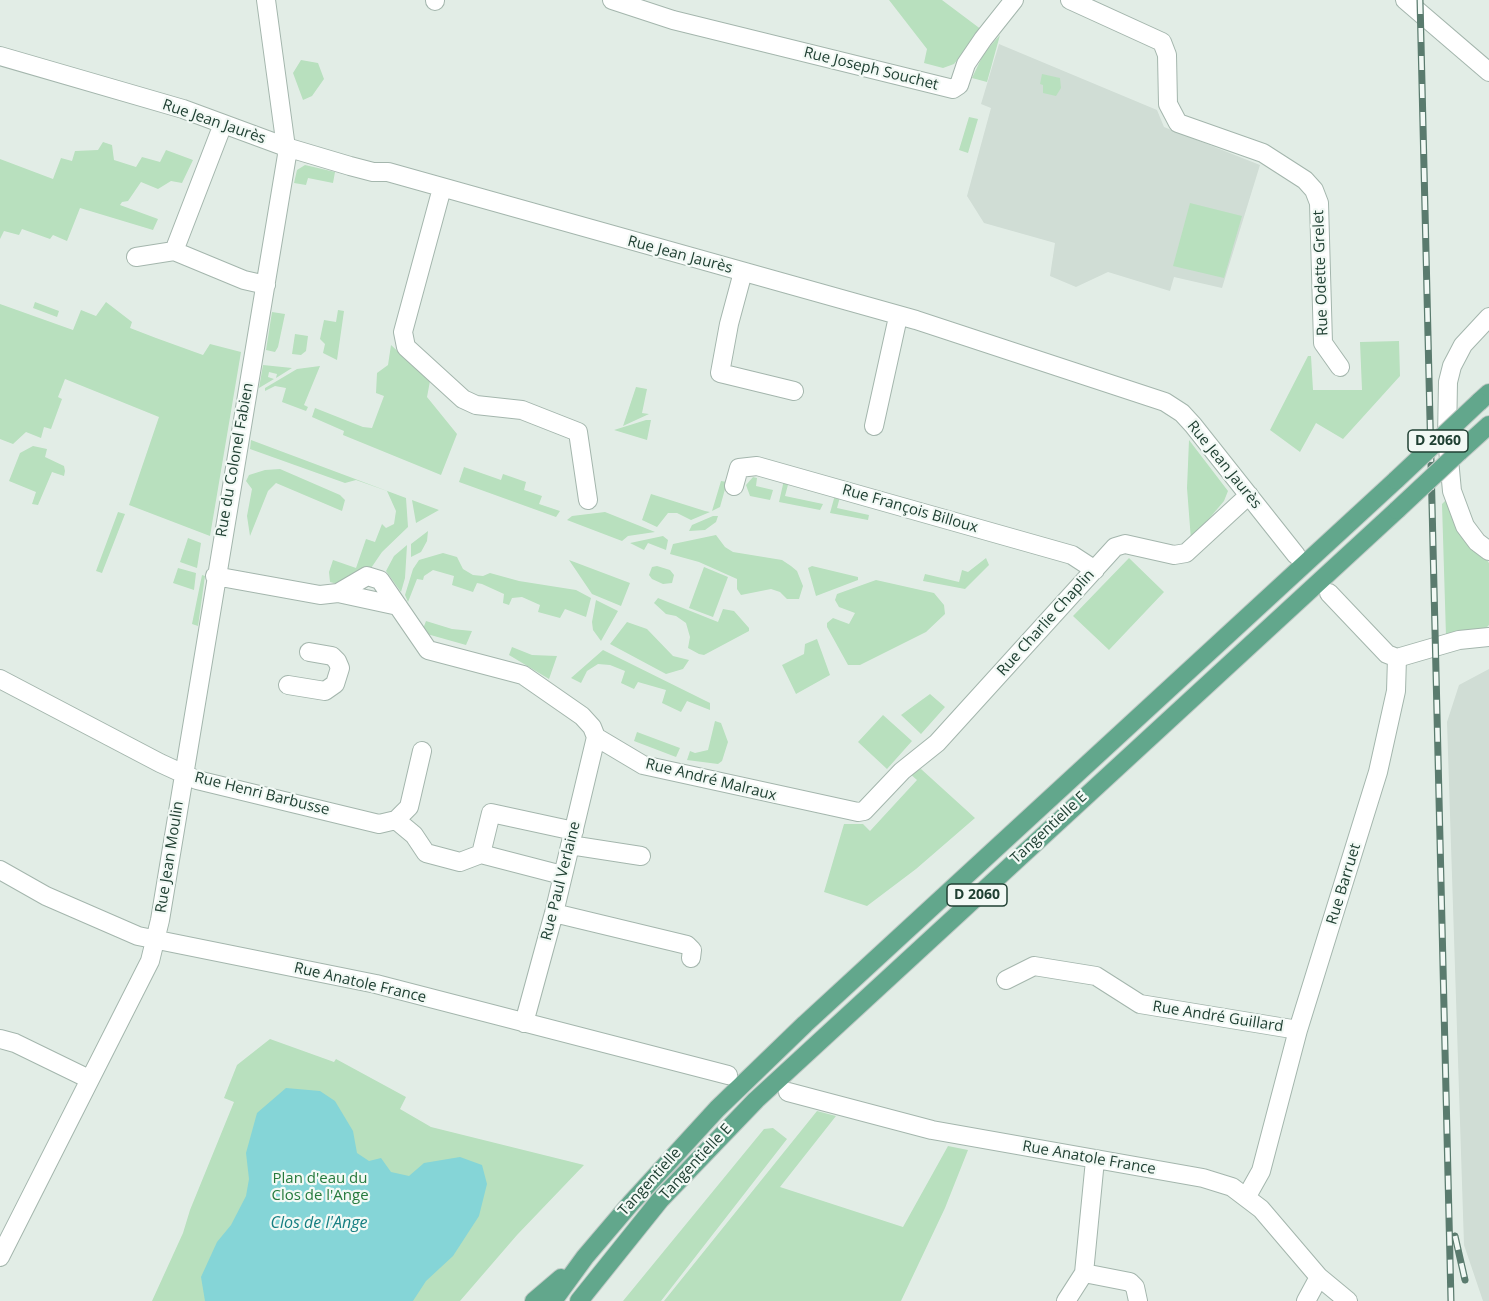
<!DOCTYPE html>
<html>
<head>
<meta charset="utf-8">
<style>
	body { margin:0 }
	canvas { display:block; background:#e2ede6 }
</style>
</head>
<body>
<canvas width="1489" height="1301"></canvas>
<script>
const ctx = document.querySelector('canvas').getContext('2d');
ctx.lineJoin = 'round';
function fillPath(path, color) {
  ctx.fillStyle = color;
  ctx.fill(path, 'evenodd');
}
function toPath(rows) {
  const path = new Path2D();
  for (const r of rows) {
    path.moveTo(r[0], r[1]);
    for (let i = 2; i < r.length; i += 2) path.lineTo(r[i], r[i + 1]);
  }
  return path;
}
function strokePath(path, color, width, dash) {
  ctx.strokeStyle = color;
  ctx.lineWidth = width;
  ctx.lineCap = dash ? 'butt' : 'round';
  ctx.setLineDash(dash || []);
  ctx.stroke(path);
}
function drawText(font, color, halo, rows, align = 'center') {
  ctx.font = font + ' "Open Sans",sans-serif';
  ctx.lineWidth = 4.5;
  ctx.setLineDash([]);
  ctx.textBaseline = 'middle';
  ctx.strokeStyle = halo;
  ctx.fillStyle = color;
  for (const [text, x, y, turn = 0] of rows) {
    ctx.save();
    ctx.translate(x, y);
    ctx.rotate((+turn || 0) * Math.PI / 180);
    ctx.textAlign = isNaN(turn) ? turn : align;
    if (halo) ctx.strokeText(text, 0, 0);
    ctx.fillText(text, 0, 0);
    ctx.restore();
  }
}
const built = toPath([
	[999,44,1157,110,1164,127,1260,165,1222,288,1174,277,1170,291,1108,272,1076,287,1050,276,1055,243,984,223,967,196,991,108,981,104],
	[1489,669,1489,1301,1483,1301,1464,1245,1447,722,1459,685]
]);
const green = toPath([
	[889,0,942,0,982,30,954,64,943,68,924,63,927,49],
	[1000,35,987,82,972,78,984,53],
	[301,60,318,63,324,79,312,96,303,100,293,73],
	[1042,74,1060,78,1061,88,1056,96,1043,93,1043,85,1040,84],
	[969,117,978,119,968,153,959,150],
	[103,142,112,145,114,160,136,167,142,157,160,162,166,150,193,160,182,183,171,181,158,189,141,182,128,201,122,202,120,205,158,219,153,230,80,208,67,241,53,235,50,239,22,229,19,235,4,231,0,239,0,159,53,179,61,158,72,161,75,151,98,150],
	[305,165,335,172,333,183,308,178,306,185,294,183,297,170],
	[1190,203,1242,216,1224,278,1173,266],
	[35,302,59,311,57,317,33,308],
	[106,302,132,322,130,328,156,338,203,355,210,344,241,352,210,536,129,505,159,417,65,379,58,397,62,399,51,429,44,427,41,438,26,432,13,444,0,439,0,304,73,330,81,310,96,316],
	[338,310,344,311,337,360,323,353,325,344,320,339,324,320,336,322],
	[272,312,285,314,278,347,275,352,266,350],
	[295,334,308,336,306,351,301,355,292,354],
	[1399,341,1400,376,1343,439,1316,423,1300,452,1270,430,1308,356,1311,356,1313,390,1362,390,1360,342],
	[391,345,430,381,427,397,457,434,441,475,343,435,344,431,312,417,315,408,363,427,372,428,384,396,376,393,377,373,388,365],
	[263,365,292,368,276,378,277,374,269,372,268,377,274,379,259,388],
	[320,366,304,405,308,407,306,411,282,402,286,388,275,386,265,391,265,388,297,369],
	[636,387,647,389,642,413,649,414,623,426],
	[646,420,651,420,647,440,614,430],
	[251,440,406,498,408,527,382,552,369,571,341,585,330,582,329,572,333,560,356,568,366,539,375,542,382,524,386,528,394,524,396,511,387,491,356,480,345,483,250,449],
	[1189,440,1228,491,1224,501,1191,540,1187,488],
	[33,446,47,449,45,457,64,466,65,471,64,476,52,472,38,505,32,504,36,492,9,481,20,453],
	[464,467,501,480,503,474,526,482,524,490,542,496,539,504,560,511,556,517,459,482],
	[280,469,340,495,345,500,342,511,276,483,268,491,250,536,247,516,252,489,246,481,249,475,265,470],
	[753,477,757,478,756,486,773,490,770,500,750,496,746,485],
	[784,480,789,481,785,496,823,504,820,510,779,502],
	[721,481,727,482,720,507,712,511],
	[651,494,705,511,710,512,691,520,677,513,668,513,657,527,642,520],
	[835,495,840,497,837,508,869,515,868,520,830,513],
	[1447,499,1489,563,1489,625,1486,628,1446,636,1442,504],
	[412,500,439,510,416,523],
	[118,512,125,514,102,573,96,571],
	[605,512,655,532,628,536,622,541,567,520,572,516],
	[713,516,718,516,716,522,705,530,689,531,692,525],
	[428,531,427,541,421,552,411,557,411,544],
	[716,535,725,547,733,552,782,560,791,566,797,571,803,586,799,599,787,599,780,592,771,589,741,595,737,589,737,579,699,562,670,554,673,544],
	[663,536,668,540,666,550,648,543,644,550,630,543],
	[188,538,201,543,197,568,180,562],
	[407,545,405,578,401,592,386,571,394,556],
	[443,553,457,557,463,569,473,575,483,576,490,573,519,581,576,590,591,598,586,617,565,609,560,618,538,612,540,605,522,597,512,598,509,605,503,603,504,594,482,584,477,583,473,592,452,585,454,576,433,570,424,576,423,580,417,579,408,602,405,595,413,569,419,560],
	[986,558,989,565,965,589,923,581,925,574,959,582,962,570,968,572],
	[1129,558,1164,592,1109,650,1073,616],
	[569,560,630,583,621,606,592,594],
	[657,566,670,570,674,575,672,583,663,584,652,579,649,575,652,567],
	[812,566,858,577,858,580,816,596,808,568],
	[704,567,728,577,713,617,689,608],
	[178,568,196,573,194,590,173,583],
	[202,575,205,576,198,626,192,624],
	[876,580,934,593,944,605,945,614,926,632,860,665,848,665,827,627,827,623,833,618,849,624,855,613,839,607,835,600,837,594],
	[658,598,718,622,723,609,734,611,749,628,749,631,704,655,699,654,688,648,690,637,686,623,676,616,666,614,654,603],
	[596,600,618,611,601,641,593,630,592,622],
	[426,621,452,629,472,631,466,645,427,634,423,629],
	[627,622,647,629,673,656,689,660,683,669,666,674,610,644],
	[817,639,830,675,796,694,782,665,804,654,805,644],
	[512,647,532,655,557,656,549,679,509,655],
	[603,650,710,703,710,710,687,701,681,712,662,703,666,690,638,682,634,689,621,683,625,671,610,665,598,664,587,671,581,683,571,678],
	[930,694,945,707,921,734,901,715],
	[883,715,912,741,887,769,858,742],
	[715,721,721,723,728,742,722,761,718,764,687,760,690,751,695,753,708,750],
	[637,732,680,748,676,757,634,741],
	[921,769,975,818,916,869,867,906,824,892,844,824,863,824,870,831,917,780,909,773],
	[270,1039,334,1062,336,1059,406,1097,400,1109,431,1127,584,1165,517,1235,460,1301,152,1301,183,1233,190,1210,234,1102,224,1098,237,1065],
	[817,1111,836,1116,780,1187,903,1227,948,1146,968,1150,945,1208,901,1301,664,1301],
	[773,1128,787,1139,661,1301,623,1301,764,1129]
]);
const water = toPath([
	[286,1088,320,1091,335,1101,353,1131,357,1153,369,1161,381,1158,391,1172,409,1176,424,1163,460,1157,482,1165,487,1184,479,1216,453,1256,426,1281,413,1301,205,1301,201,1277,217,1242,231,1225,246,1196,249,1179,246,1153,257,1113]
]);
const minor = toPath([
	[612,0,673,20,953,89,959,85,966,64,983,39,1014,0],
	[1070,0,1162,42,1167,55,1168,104,1178,123,1263,153,1305,180,1314,190,1319,203,1323,343,1340,367],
	[1405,0,1489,72],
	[435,1,435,0],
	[0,56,183,109,286,147,350,166,373,172,388,172,916,320,1165,402,1182,413,1193,425,1296,555],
	[442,188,403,332,406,347,463,399,476,405,522,410,578,432,588,500],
	[174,251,223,124],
	[136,257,174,251,244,280,266,285],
	[743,272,729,324,720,373,794,391],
	[1489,317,1463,345,1452,366,1448,382,1447,438,1452,491,1465,526,1477,542,1489,551],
	[874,426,898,317],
	[734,486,739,468,757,466,1072,555,1095,570],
	[215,576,320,595,338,593,398,606],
	[338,593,367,576,380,580,428,650,523,675,582,716,592,727,596,737,643,765,858,812,864,811,902,771,937,743,1115,547,1125,544,1174,555,1186,553,1249,495],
	[1329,593,1387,654,1397,658],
	[0,679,160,763,197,780,379,824,396,820,409,807,422,751],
	[288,685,325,691,335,684,340,668,337,661,332,656,309,652],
	[396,820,414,835,426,853,460,862,481,854,491,813,574,831],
	[570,845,641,856],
	[481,854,562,875],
	[0,870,46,896,138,936,376,984,728,1075],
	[554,913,687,945,692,950,691,958],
	[1006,980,1034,966,1096,976,1140,1004,1298,1030],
	[524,1023,554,913,596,737],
	[0,1039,15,1043,89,1079],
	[788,1092,932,1130,1203,1178,1232,1187,1261,1209,1319,1277,1348,1301],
	[1247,1196,1261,1171,1298,1030,1378,772,1396,691,1397,658,1459,640,1489,637],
	[0,1257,150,961,160,920,287,155,266,0],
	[1084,1273,1130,1282,1135,1287,1138,1301],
	[1066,1301,1084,1273,1095,1160],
	[1306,1301,1319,1277]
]);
const major = toPath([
	[1479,402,1489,393],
	[1459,452,1489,425],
	[534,1301,561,1278],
	[553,1301,585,1257,631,1203,717,1109,805,1024,1396,480],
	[579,1301,660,1200,756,1100,1397,510]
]);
const rail = toPath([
	[1420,0,1451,1301],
	[1455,1236,1465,1280]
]);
const majorBridge = toPath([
	[1396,480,1479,402],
	[1397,510,1459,452]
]);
const shields = [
	[1438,441,60],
	[977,895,60]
];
const shieldNames = [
	["D 2060",1438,441],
	["D 2060",977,895]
];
const streetNames = [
	["Rue Joseph Souchet",871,69,14],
	["Rue Jean Jaurès",214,122,19],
	["Rue Jean Jaurès",680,255,15],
	["Rue Odette Grelet",1321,273,-92],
	["Rue du Colonel Fabien",235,460,-80],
	["Rue Jean Jaurès",1224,465,51],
	["Rue François Billoux",910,509,16],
	["Rue Charlie Chaplin",1046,623,-48],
	["Rue André Malraux",711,780,14],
	["Rue Henri Barbusse",262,794,14],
	["Tangentielle E",1049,828,-43],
	["Rue Jean Moulin",170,857,-81],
	["Rue Paul Verlaine",561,881,-76],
	["Rue Barruet",1344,884,-73],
	["Rue Anatole France",360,983,13],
	["Rue André Guillard",1218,1017,9],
	["Rue Anatole France",1089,1158,10],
	["Tangentielle E",696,1162,-47],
	["Tangentielle",650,1182,-48]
];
const parkNames = [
	["Plan d'eau du",320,1179],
	["Clos de l'Ange",320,1196]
];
const waterNames = [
	["Clos de l'Ange",319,1223]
];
fillPath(built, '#d0ddd5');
fillPath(green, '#b8e0be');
fillPath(water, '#85d5d7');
strokePath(minor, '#a4b6ad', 20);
strokePath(major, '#c1cac6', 20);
strokePath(minor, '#fff', 18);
strokePath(major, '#62a78c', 18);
strokePath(rail, '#5a7b6e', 7);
strokePath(rail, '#f2f9f5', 4.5, [14]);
strokePath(majorBridge, '#c1cac6', 20, []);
strokePath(majorBridge, '#62a78c', 18);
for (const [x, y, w] of shields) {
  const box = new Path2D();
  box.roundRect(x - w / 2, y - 11, w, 22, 4.5);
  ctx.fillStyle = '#f2f9f5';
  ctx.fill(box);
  strokePath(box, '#204033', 1.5);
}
drawText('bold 14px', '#204033', null, shieldNames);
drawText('15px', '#204033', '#f2f9f5', streetNames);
drawText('15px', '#267a3c', '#f2f9f5', parkNames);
drawText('italic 16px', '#157e81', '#f2f9f5', waterNames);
</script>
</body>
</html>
